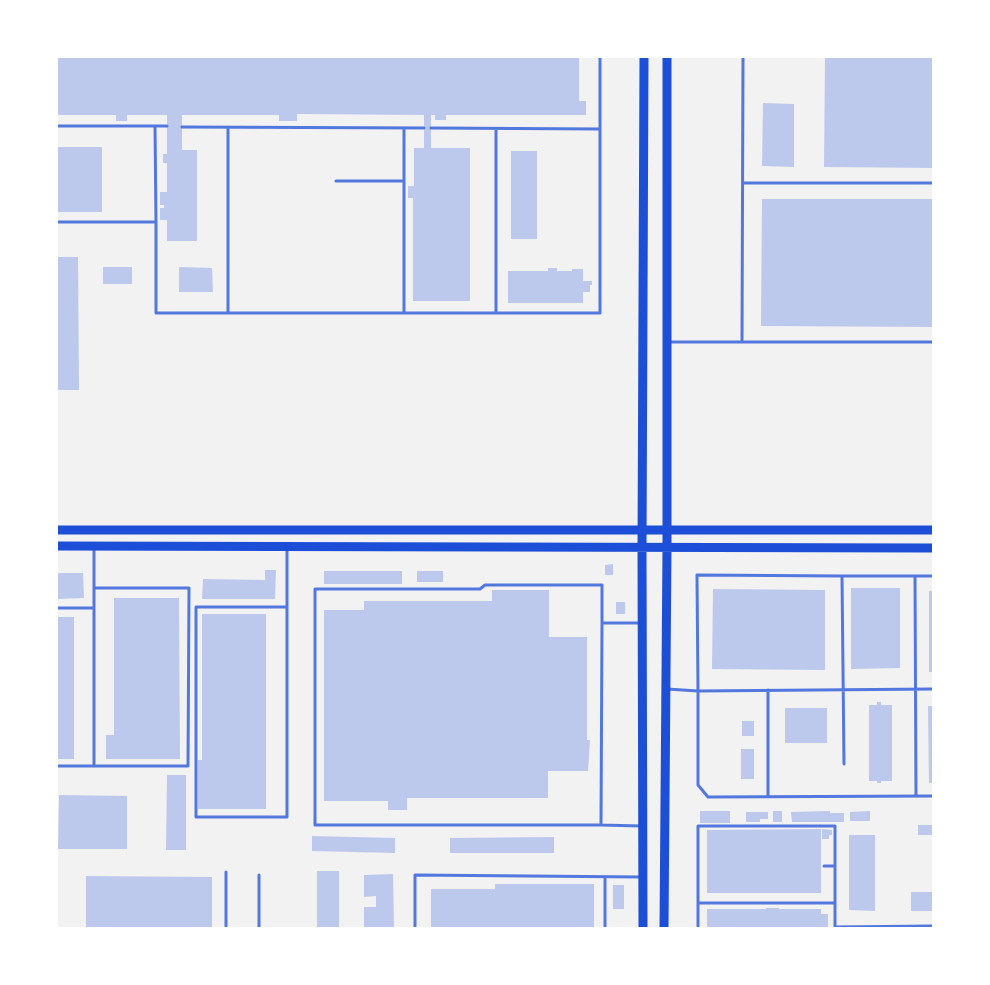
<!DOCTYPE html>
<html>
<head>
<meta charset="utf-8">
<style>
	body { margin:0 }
	#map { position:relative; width:990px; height:985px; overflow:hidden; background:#f2f2f2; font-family:Karla,sans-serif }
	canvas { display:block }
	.frame { position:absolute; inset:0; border:58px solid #fff; pointer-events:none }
</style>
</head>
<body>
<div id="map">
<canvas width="990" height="985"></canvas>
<div class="frame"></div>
</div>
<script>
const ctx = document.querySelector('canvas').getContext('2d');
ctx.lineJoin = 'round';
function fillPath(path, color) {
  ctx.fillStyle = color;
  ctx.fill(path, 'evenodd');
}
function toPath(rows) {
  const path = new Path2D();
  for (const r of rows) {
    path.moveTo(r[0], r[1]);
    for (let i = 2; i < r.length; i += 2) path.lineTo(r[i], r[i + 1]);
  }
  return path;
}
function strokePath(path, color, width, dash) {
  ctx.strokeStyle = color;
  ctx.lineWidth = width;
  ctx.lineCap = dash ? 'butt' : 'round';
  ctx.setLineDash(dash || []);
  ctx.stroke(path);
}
const building = toPath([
	[57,57,579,57,579,101,586,101,586,115,446,115,446,120,435,120,435,115,431,115,431,148,470,148,470,301,413,301,413,198,408,198,408,186,414,186,414,148,424,148,424,115,297,114,297,121,279,121,279,115,182,115,182,150,197,150,197,241,167,241,167,220,160,220,160,208,164,208,164,205,160,205,160,192,167,192,167,163,163,163,163,154,167,154,167,115,127,115,127,121,116,121,116,115,57,115],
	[825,57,933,57,933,168,824,167],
	[763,103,794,104,794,167,762,166],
	[57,147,102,147,102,212,57,212],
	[511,151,537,151,537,239,511,239],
	[762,199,933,199,933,327,761,326],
	[57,257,78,257,79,390,57,390],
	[103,267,132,267,132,284,103,284],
	[179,267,212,268,213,292,179,292],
	[548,268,557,268,557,271,572,271,572,269,583,269,583,281,592,281,592,285,590,285,590,292,583,292,583,303,508,303,508,271,548,271],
	[613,564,613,575,605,575,605,565],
	[265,570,276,570,275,599,202,599,203,579,265,580],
	[324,571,402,571,402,584,324,584],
	[417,571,443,571,443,582,417,582],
	[57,573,83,573,84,598,57,599],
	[851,588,900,588,900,668,851,669],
	[713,589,825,590,825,670,712,669],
	[492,590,549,590,549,637,587,637,587,740,590,740,588,771,548,771,548,798,407,798,407,810,388,810,388,801,324,801,324,610,364,610,364,601,492,601],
	[929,591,933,591,933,672,929,672],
	[114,598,179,598,180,759,106,759,106,735,114,735],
	[616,602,625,602,625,614,616,614],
	[202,614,266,614,266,809,198,809,198,760,202,760],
	[57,617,74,617,74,759,57,759],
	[877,702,881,702,881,705,892,705,892,781,881,781,881,783,877,783,877,781,869,781,869,705,877,705],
	[928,706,933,706,933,783,929,783],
	[785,708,827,708,827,743,785,743],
	[742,721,754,721,754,736,742,736],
	[741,749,754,749,754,779,741,779],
	[167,775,186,775,186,850,166,850],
	[59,795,127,796,127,849,58,849],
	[700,811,730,811,730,823,700,823],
	[773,811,782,811,782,822,773,822],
	[830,811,830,813,844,813,844,822,792,822,791,812],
	[870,811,870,821,850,821,850,812],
	[746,812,768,812,768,819,760,819,760,822,746,822],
	[918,825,933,825,933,835,918,835],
	[821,829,821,893,707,893,707,830],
	[822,829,832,830,832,835,829,835,829,839,822,839],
	[849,835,875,835,875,911,849,910],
	[312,836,395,838,395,853,312,851],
	[554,837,554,853,450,853,450,838],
	[317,871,339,871,339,928,317,928],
	[393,874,394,928,364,928,364,907,376,907,376,896,364,897,364,875],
	[86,876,212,877,212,928,86,928],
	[495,884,594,884,594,928,431,928,431,889,495,889],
	[613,885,624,885,624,909,613,909],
	[911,892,933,892,933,911,911,911],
	[766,908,779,908,779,909,821,909,821,914,828,914,828,928,707,928,707,909,766,909]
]);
const service = toPath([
	[57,126,167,126],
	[155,126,156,222],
	[182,127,424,128],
	[228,127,228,313],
	[431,128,600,129],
	[404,129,404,313],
	[496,129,496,313],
	[336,181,404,181],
	[743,183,933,183],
	[57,222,156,222,156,313,600,313,600,57],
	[669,342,933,342],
	[742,342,743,57],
	[287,549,287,817,196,817,196,607,287,607],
	[842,576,697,575,698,691,933,689],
	[915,576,916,796],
	[94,588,189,588,188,766,94,766,94,547],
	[57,608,94,608],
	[602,623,601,825,315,825,315,589,480,589,485,585,602,585,602,623,641,623],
	[667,689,698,691,698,785,708,797,933,796],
	[768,690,768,796],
	[844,764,842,576,933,576],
	[57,766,94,766],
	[601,825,641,826],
	[824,866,835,866,835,926],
	[226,872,226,928],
	[259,875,259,928],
	[698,903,835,903],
	[835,927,933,926],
	[415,928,415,875,641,877],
	[605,928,605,877],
	[698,928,698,826,835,826,835,866]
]);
const secondary = toPath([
	[57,530,933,530],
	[57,546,933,548],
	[643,928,642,548,644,57],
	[664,928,667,547,667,57]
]);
fillPath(building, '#bdc9ec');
strokePath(service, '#5277de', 3);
strokePath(secondary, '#1d4ed8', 9);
</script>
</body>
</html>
